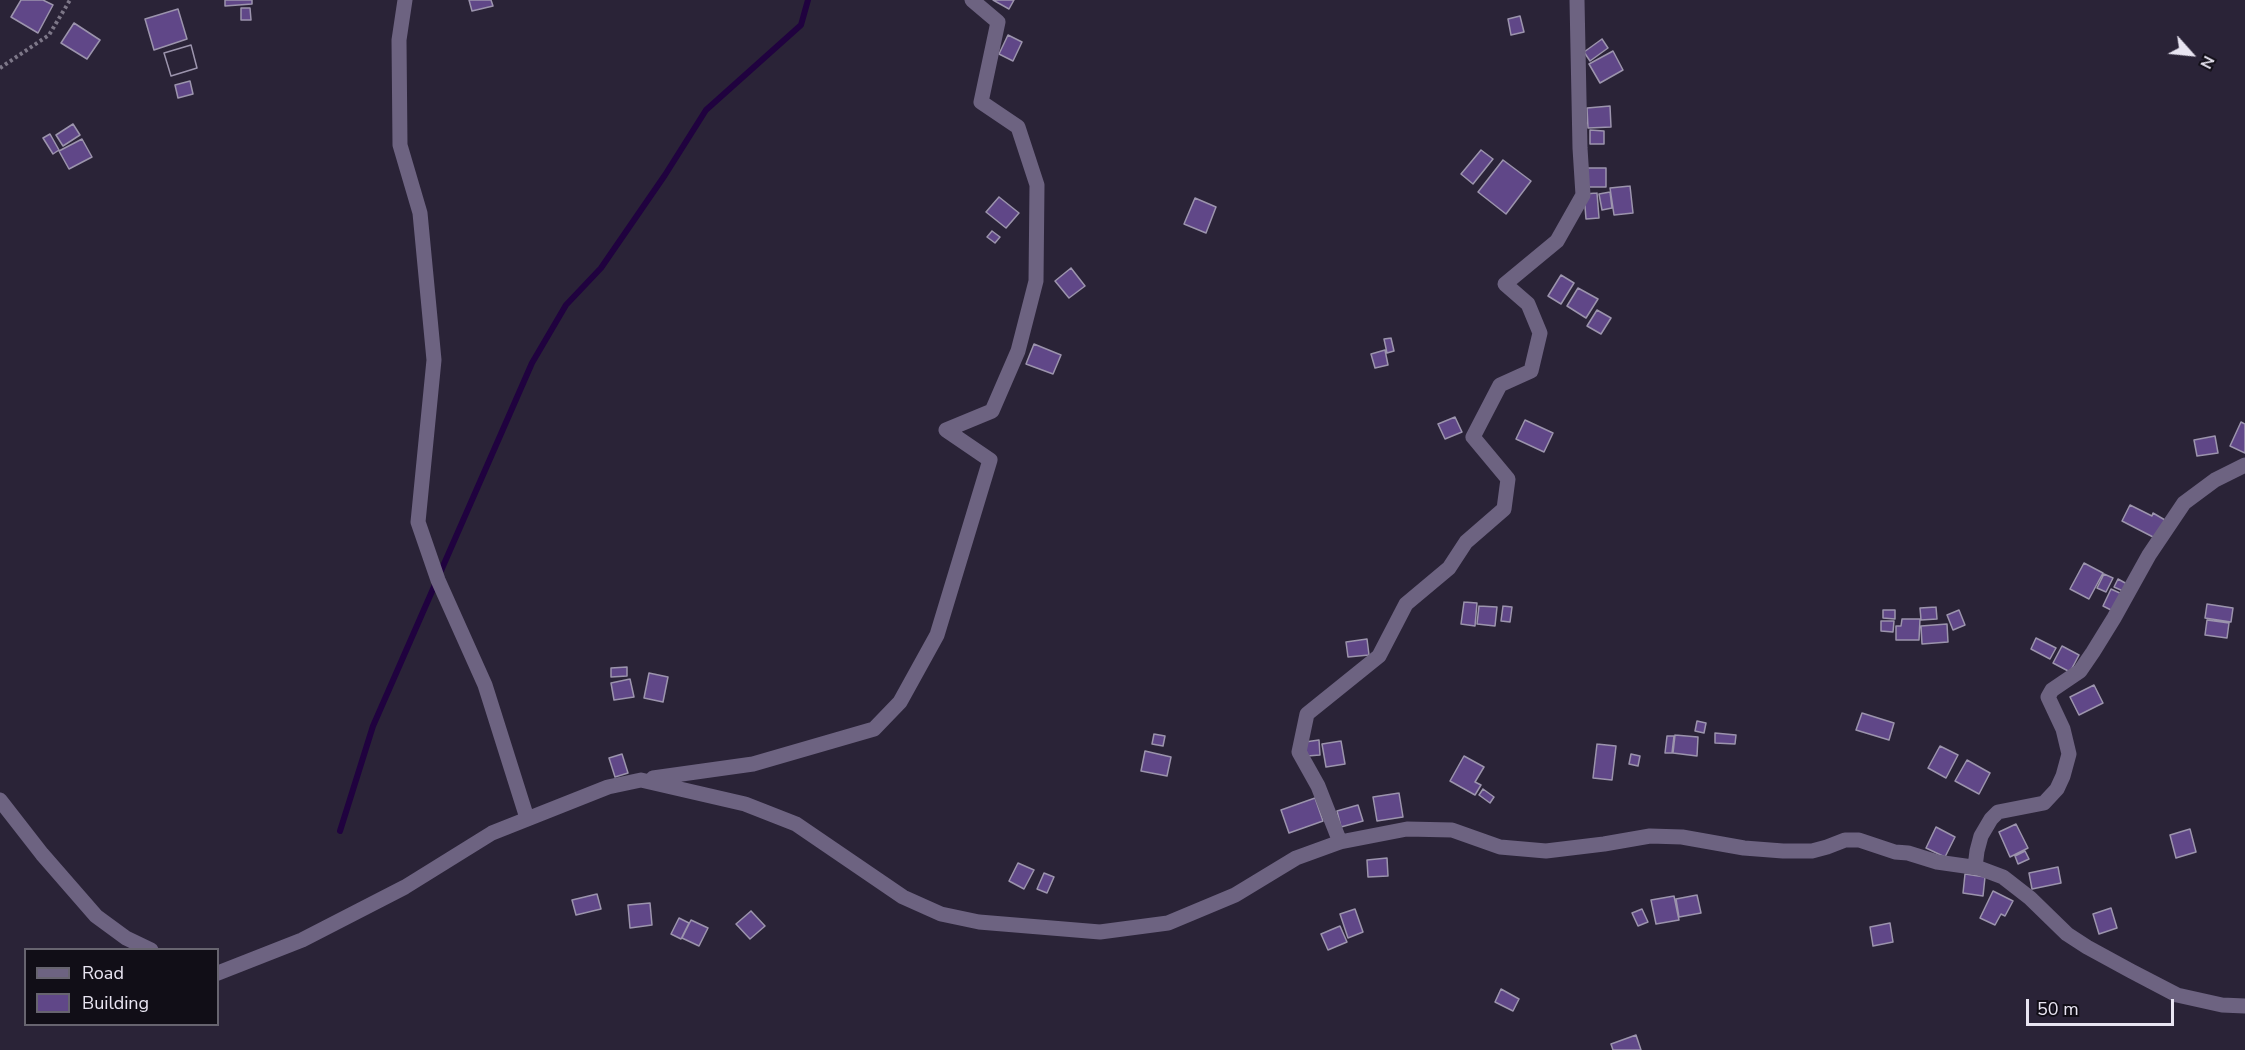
<!DOCTYPE html>
<html>
<head>
<meta charset="utf-8">
<style>
	body { margin:0 }
	#map { position:relative; width:2245px; height:1050px; overflow:hidden; background:#2a2337; font-family:"Nunito Sans",sans-serif }
	canvas { display:block }
	.legend { position:absolute; left:24px; top:948px; width:195px; height:78px; box-sizing:border-box; background:#110e17; border:2px solid #67646f; margin:0; padding:8px 10px; list-style:none; font-size:18px; color:#e9e5f2 }
	.legend li { display:flex; align-items:center; gap:12px; height:30px }
	.legend b { width:30px; border:2px solid #67646f }
	.north { position:absolute; left:2161px; top:24px; width:60px; height:60px; -webkit-text-stroke:4px #110e17; paint-order:stroke; rotate:117deg; font-size:16px; font-weight:700; line-height:24px; text-align:center; color:#e9e5f2 }
	.north::after { content:''; display:block; margin:auto; width:21px; height:27px; background:#e9e5f2; clip-path:polygon(50% 0,100% 100%,50% 72%,0 100%) }
	.scale { position:absolute; left:2026px; top:999px; width:148px; height:27px; box-sizing:border-box; border:3px solid #e9e5f2; border-top:0; padding-left:8px; font-size:18px; line-height:21px; white-space:nowrap; color:#e9e5f2; -webkit-text-stroke:4px #110e17; paint-order:stroke }
</style>
</head>
<body>
<div id="map">
<canvas width="2245" height="1050"></canvas>
<ul class="legend">
<li><b style="height:8px;background:#6d6381"></b>Road</li>
<li><b style="height:16px;background:#604788"></b>Building</li>
</ul>
<div class="north">N</div>
<div class="scale">50 m</div>
</div>
<script>
const ctx = document.querySelector('canvas').getContext('2d');
ctx.lineJoin = 'round';
function toPath(rows) {
  const path = new Path2D();
  for (const r of rows) {
    path.moveTo(r[0], r[1]);
    for (let i = 2; i < r.length; i += 2) path.lineTo(r[i], r[i + 1]);
  }
  return path;
}
function strokePath(path, color, width, dash) {
  ctx.strokeStyle = color;
  ctx.lineWidth = width;
  ctx.lineCap = dash ? 'butt' : 'round';
  ctx.setLineDash(dash || []);
  ctx.stroke(path);
}
function fillPath(path, color) {
  ctx.fillStyle = color;
  ctx.fill(path, 'evenodd');
}
const stream = toPath([
	[340,831,373,726,532,363,566,305,601,268,665,175,706,110,801,25,808,0]
]);
const building = toPath([
	[21,0,43,0,53,5,38,33,11,17,21,0],
	[225,0,252,0,252,4,225,6,225,0],
	[469,0,491,0,493,6,472,11,469,0],
	[993,0,1014,0,1009,9,993,0],
	[241,8,250,8,251,20,241,20,241,8],
	[178,9,187,39,154,50,145,19,178,9],
	[1520,16,1524,32,1511,35,1508,19,1520,16],
	[74,23,100,40,87,59,61,43,74,23],
	[1008,35,1022,42,1013,61,999,54,1008,35],
	[1602,39,1608,48,1590,61,1584,52,1602,39],
	[191,45,197,68,171,76,164,53,191,45],
	[191,45,197,68,171,76,164,53,191,45],
	[1613,51,1623,70,1600,83,1589,64,1613,51],
	[190,81,193,94,178,98,175,85,190,81],
	[1610,106,1611,127,1588,128,1587,108,1610,106],
	[73,124,80,135,63,146,56,135,73,124],
	[1590,130,1604,131,1604,144,1590,144,1590,130],
	[50,134,59,150,53,154,43,138,50,134],
	[82,139,92,157,69,169,59,151,82,139],
	[1481,150,1493,159,1473,184,1461,174,1481,150],
	[1503,160,1531,181,1506,214,1478,192,1503,160],
	[1586,168,1606,168,1606,187,1586,187,1586,168],
	[1630,186,1633,213,1614,215,1610,188,1630,186],
	[1610,192,1612,208,1602,210,1599,194,1610,192],
	[1597,193,1599,218,1586,219,1584,194,1597,193],
	[999,197,1019,213,1006,228,986,212,999,197],
	[1195,198,1216,207,1206,233,1184,224,1195,198],
	[992,231,1000,237,995,243,987,237,992,231],
	[1071,268,1085,286,1069,298,1055,281,1071,268],
	[1561,275,1574,283,1561,304,1548,296,1561,275],
	[1578,288,1598,299,1586,318,1567,306,1578,288],
	[1597,310,1611,318,1601,334,1587,326,1597,310],
	[1391,338,1394,351,1387,353,1384,339,1391,338],
	[1034,344,1061,355,1053,374,1026,364,1034,344],
	[1385,350,1388,365,1375,368,1371,354,1385,350],
	[1455,417,1462,432,1445,439,1438,424,1455,417],
	[1525,420,1553,433,1544,452,1516,439,1525,420],
	[2241,422,2245,424,2245,453,2230,446,2241,422],
	[2215,436,2218,453,2197,456,2194,440,2215,436],
	[2130,505,2152,516,2153,513,2165,520,2155,538,2122,521,2130,505],
	[2084,563,2103,573,2089,599,2070,589,2084,563],
	[2104,574,2113,578,2106,592,2097,588,2104,574],
	[2118,579,2127,584,2123,591,2114,587,2118,579],
	[2111,589,2122,594,2113,611,2103,606,2111,589],
	[1464,602,1477,603,1475,626,1461,624,1464,602],
	[2207,604,2233,608,2231,622,2205,618,2207,604],
	[1479,606,1497,607,1495,626,1477,624,1479,606],
	[1503,606,1512,607,1510,622,1501,621,1503,606],
	[1936,607,1937,619,1921,620,1920,608,1936,607],
	[1883,610,1895,610,1895,619,1883,618,1883,610],
	[1959,610,1965,625,1953,630,1947,615,1959,610],
	[1902,619,1920,619,1919,640,1896,640,1896,626,1901,626,1902,619],
	[2207,620,2229,623,2227,638,2205,635,2207,620],
	[1881,621,1894,621,1893,632,1881,631,1881,621],
	[1947,624,1948,642,1922,644,1921,626,1947,624],
	[2036,638,2056,648,2050,659,2031,649,2036,638],
	[1367,639,1369,655,1348,657,1346,642,1367,639],
	[2062,646,2079,655,2070,672,2053,663,2062,646],
	[627,667,627,676,611,677,611,668,627,667],
	[649,673,668,677,663,702,644,698,649,673],
	[630,679,634,697,614,700,611,683,630,679],
	[2094,685,2103,703,2079,715,2070,697,2094,685],
	[1862,713,1894,723,1889,740,1856,730,1862,713],
	[1697,721,1706,723,1704,733,1695,731,1697,721],
	[1715,733,1736,735,1735,744,1715,743,1715,733],
	[1154,734,1165,736,1163,746,1152,744,1154,734],
	[1675,735,1698,737,1697,756,1673,753,1675,735],
	[1667,736,1674,736,1672,753,1665,753,1667,736],
	[1319,740,1320,755,1307,756,1305,742,1319,740],
	[1341,741,1345,764,1326,767,1322,744,1341,741],
	[1597,744,1616,746,1612,780,1593,778,1597,744],
	[1940,746,1958,755,1946,778,1928,768,1940,746],
	[1145,751,1171,757,1167,776,1141,771,1145,751],
	[622,754,628,773,615,777,609,758,622,754],
	[1631,754,1640,756,1638,766,1629,764,1631,754],
	[1464,756,1484,767,1475,782,1481,785,1475,795,1450,781,1464,756],
	[1967,760,1990,773,1979,794,1955,781,1967,760],
	[1483,789,1494,797,1490,803,1479,795,1483,789],
	[1399,793,1403,817,1377,821,1373,797,1399,793],
	[1315,798,1323,821,1289,833,1281,810,1315,798],
	[1358,805,1363,821,1341,827,1337,811,1358,805],
	[2016,824,2028,848,2010,857,1999,832,2016,824],
	[1936,827,1955,837,1945,857,1926,848,1936,827],
	[2190,829,2196,852,2176,858,2170,835,2190,829],
	[2025,851,2029,859,2018,864,2015,856,2025,851],
	[1387,858,1388,876,1368,877,1367,860,1387,858],
	[1018,863,1034,870,1024,889,1009,881,1018,863],
	[2058,867,2061,883,2032,889,2029,873,2058,867],
	[1044,873,1054,877,1047,893,1037,889,1044,873],
	[1965,874,1985,877,1983,896,1963,893,1965,874],
	[1993,891,2013,901,2005,916,2001,914,1995,925,1980,918,1993,891],
	[597,894,601,909,576,915,572,900,597,894],
	[1697,895,1701,913,1679,917,1676,899,1697,895],
	[1674,896,1679,920,1656,924,1651,900,1674,896],
	[650,903,652,925,630,928,628,905,650,903],
	[2111,908,2117,928,2099,934,2093,914,2111,908],
	[1355,909,1363,932,1348,938,1340,914,1355,909],
	[1642,909,1648,922,1638,926,1632,913,1642,909],
	[751,911,765,926,750,939,736,924,751,911],
	[679,918,689,923,681,939,671,934,679,918],
	[691,920,708,928,699,946,682,938,691,920],
	[1890,923,1893,942,1873,946,1870,927,1890,923],
	[1340,926,1347,942,1328,950,1321,934,1340,926],
	[1501,989,1519,999,1513,1011,1495,1002,1501,989],
	[1636,1035,1641,1050,1613,1050,1611,1044,1636,1035]
]);
const path = toPath([
	[0,68,49,35,70,0]
]);
const street = toPath([
	[405,0,399,40,400,145,420,213,434,360,418,522,438,580,485,685,527,818],
	[653,778,753,764,874,729,900,702,937,635,990,460,946,430,992,411,1018,351,1036,281,1037,185,1018,127,981,102,998,22,972,0],
	[0,800,42,854,96,916,126,938,151,950],
	[1340,842,1318,786,1299,752,1307,714,1379,656,1406,604,1449,568,1466,542,1504,509,1508,479,1473,437,1500,385,1531,371,1540,333,1528,304,1505,284,1557,241,1583,195,1580,148,1577,0],
	[1975,867,1977,851,1981,836,1991,819,1998,812,2044,803,2057,789,2063,776,2069,754,2063,729,2048,697,2052,690,2080,671,2093,652,2114,618,2149,555,2184,503,2215,480,2245,465],
	[218,973,302,940,405,887,492,833,608,787,641,780,745,804,796,824,903,897,941,914,979,922,1100,932,1168,923,1235,895,1296,858,1340,842,1407,829,1452,830,1500,847,1546,851,1604,844,1650,836,1682,837,1744,848,1783,851,1812,851,1827,847,1845,840,1859,840,1895,852,1908,853,1937,862,1979,868,2003,877,2030,898,2067,934,2087,947,2131,971,2177,995,2222,1005,2245,1006]
]);
strokePath(stream, '#20023f', 6);
fillPath(building, '#604788');
strokePath(building, '#9c94ad', 1.5);
strokePath(path, '#7d7788', 4, [3, 3]);
strokePath(street, '#6d6381', 15);
</script>
</body>
</html>
